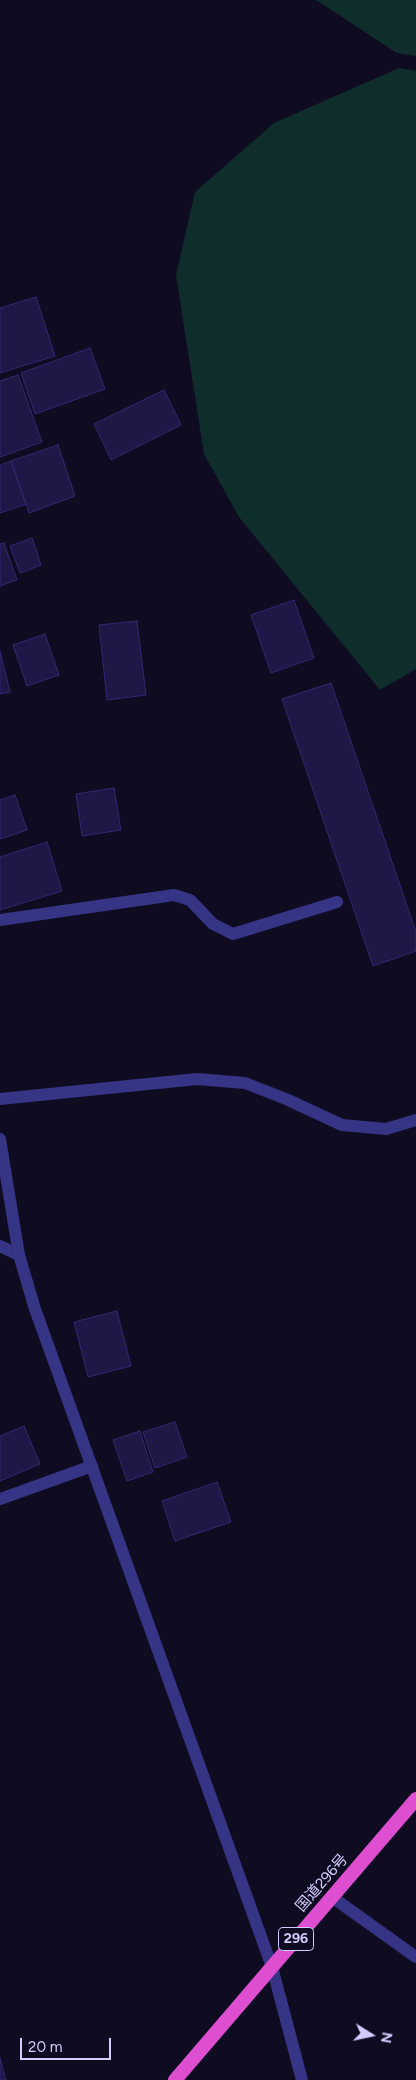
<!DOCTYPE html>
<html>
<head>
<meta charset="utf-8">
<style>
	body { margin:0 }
	#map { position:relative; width:416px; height:2080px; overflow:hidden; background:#0f0c22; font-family:Figtree,sans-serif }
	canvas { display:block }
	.north { position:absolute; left:346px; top:2010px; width:50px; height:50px; -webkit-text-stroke:4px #0f0c22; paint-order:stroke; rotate:100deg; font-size:14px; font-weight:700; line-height:20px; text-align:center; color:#d2cdff }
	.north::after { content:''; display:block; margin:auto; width:18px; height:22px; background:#d2cdff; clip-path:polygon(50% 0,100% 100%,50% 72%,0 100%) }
	.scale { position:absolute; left:20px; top:2038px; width:91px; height:22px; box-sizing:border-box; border:2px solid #d2cdff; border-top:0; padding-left:6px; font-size:15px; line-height:18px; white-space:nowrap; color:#d2cdff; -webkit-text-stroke:4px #0f0c22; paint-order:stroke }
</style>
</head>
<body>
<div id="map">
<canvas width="416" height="2080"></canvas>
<div class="north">N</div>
<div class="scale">20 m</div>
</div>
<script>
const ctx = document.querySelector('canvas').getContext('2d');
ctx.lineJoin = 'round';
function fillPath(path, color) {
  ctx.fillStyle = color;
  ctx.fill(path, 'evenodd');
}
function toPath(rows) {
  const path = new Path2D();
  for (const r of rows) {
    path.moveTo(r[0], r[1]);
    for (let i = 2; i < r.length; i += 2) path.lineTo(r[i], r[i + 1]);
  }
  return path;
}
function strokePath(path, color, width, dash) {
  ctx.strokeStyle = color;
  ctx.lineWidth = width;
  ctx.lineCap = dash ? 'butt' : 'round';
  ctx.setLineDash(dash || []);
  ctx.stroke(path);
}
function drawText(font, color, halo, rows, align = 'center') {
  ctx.font = font + ' Figtree,"Noto Sans JP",sans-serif';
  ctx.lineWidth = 5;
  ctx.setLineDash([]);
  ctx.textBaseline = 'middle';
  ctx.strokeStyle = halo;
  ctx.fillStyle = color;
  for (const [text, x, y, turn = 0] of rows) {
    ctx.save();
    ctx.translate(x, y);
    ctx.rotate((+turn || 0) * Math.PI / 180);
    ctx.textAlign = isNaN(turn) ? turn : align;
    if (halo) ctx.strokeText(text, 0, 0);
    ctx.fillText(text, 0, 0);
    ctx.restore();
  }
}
const green = toPath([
	[316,0,416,0,416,56,397,53],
	[399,68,416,71,416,669,380,690,239,517,204,454,176,275,195,192,274,123]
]);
const building = toPath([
	[36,297,55,356,0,373,0,308,36,297],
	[90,348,105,389,35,414,21,373,90,348],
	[18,375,42,442,0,457,0,381,18,375],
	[164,390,181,425,111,460,94,424,164,390],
	[58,445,75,496,29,513,11,461,58,445],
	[11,461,26,504,0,513,0,465,11,461],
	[32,538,41,565,20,573,10,546,32,538],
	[4,543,17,580,0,586,0,544,4,543],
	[294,600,314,658,271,673,251,615,294,600],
	[137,621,146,695,107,700,99,625,137,621],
	[45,634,59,675,27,686,13,645,45,634],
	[0,651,10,692,0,694,0,651],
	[331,683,416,932,416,951,373,966,282,699,331,683],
	[114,788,121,830,82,836,76,794,114,788],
	[15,795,27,830,0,839,0,800,15,795],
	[47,842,62,891,0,910,0,857,47,842],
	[117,1311,131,1366,88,1377,74,1322,117,1311],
	[175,1422,187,1457,155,1468,143,1432,175,1422],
	[24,1426,40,1464,0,1481,0,1436,24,1426],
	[140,1431,153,1472,127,1481,113,1440,140,1431],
	[217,1482,231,1522,175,1541,162,1501,217,1482],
	[0,2058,6,2080,0,2080,0,2058]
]);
const service = toPath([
	[0,920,174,895,190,900,213,924,233,934,337,902],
	[0,1499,92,1466]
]);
const minor = toPath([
	[0,1099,197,1079,245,1083,286,1099,342,1125,386,1129,416,1120],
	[0,1246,19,1255],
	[332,1897,416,1957]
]);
const tertiary = toPath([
	[0,1139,19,1255,35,1309,272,1967,302,2080]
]);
const trunk = toPath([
	[175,2080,416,1799]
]);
const shields = [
	[296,1939,35]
];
const shieldNames = [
	["296",296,1939]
];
const streetNames = [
	["国道296号",322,1883,-49]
];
fillPath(green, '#0f2d2b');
fillPath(building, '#1f1745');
strokePath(building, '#352772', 1);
strokePath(service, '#363485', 12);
strokePath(minor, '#363485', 12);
strokePath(tertiary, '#363485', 12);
strokePath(trunk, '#de4ed1', 14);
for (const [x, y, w] of shields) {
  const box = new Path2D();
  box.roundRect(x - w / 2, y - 11.5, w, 23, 4);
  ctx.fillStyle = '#0f0c22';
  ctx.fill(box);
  strokePath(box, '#d2cdff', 1);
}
drawText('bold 14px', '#d2cdff', null, shieldNames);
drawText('15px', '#d2cdff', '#0f0c22', streetNames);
</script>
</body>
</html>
